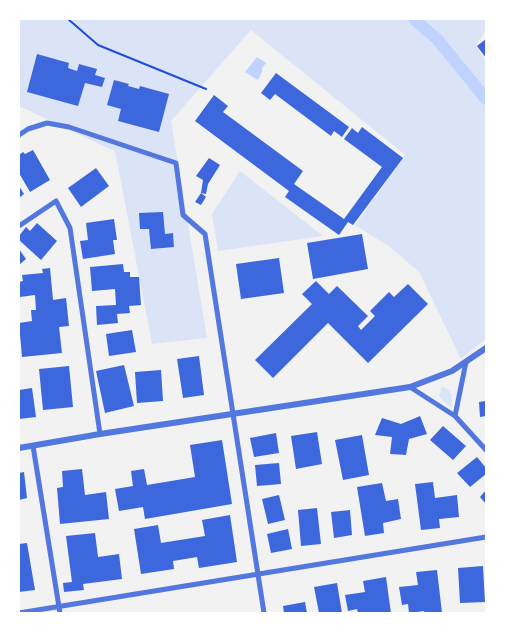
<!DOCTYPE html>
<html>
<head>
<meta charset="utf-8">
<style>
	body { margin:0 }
	#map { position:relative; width:505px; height:632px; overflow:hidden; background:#f2f2f2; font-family:"PT Serif",serif }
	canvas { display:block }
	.frame { position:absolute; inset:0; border:20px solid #fff; pointer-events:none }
</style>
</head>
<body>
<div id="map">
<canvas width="505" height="632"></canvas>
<div class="frame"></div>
</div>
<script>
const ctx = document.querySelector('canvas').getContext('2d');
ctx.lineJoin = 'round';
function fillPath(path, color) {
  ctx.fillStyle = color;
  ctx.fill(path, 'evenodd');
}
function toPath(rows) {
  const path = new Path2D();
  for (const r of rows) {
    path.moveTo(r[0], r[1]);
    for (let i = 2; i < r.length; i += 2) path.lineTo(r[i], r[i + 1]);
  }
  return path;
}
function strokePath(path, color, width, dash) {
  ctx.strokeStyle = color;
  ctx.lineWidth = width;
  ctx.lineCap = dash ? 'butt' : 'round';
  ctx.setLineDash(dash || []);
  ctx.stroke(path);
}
const green = toPath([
	[19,19,486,19,486,30,476,45,486,62,486,339,461,359,419,272,390,247,355,225,405,155,251,30,171,121,207,338,152,344,116,156,114,151,19,106],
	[240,171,323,236,218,251,212,214],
	[442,386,449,390,451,394,452,407,447,405,439,396]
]);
const water = toPath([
	[257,57,266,63,262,68,262,72,258,80,245,72]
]);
const canal = toPath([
	[414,19,437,39,486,99]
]);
const building = toPath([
	[486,39,486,58,477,46],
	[37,54,69,63,68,68,77,71,79,64,97,69,95,75,105,78,102,87,85,83,78,106,27,92],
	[276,73,349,127,342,137,334,131,331,136,275,94,270,100,261,93],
	[114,80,129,84,128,86,139,89,140,86,169,94,159,132,118,121,121,109,107,105],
	[214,95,228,106,223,112,303,171,294,184,344,219,382,167,344,139,352,128,358,133,362,127,403,158,353,225,348,222,339,235,285,197,289,191,195,121],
	[33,150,50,180,30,192,19,173,19,155,23,152,25,154],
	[209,158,220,165,208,184,206,194,201,193,203,180,196,176],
	[96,168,109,186,81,207,68,188],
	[19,186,24,194,19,198],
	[201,193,206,197,201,205,195,202],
	[163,212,165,234,173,233,174,247,151,249,149,229,140,229,139,213],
	[114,219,117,240,113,240,115,254,83,259,80,241,88,240,86,223],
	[37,223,57,241,41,260,19,240,19,236,26,227,30,231],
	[362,234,368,269,313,279,307,243],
	[19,249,26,259,19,265],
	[279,258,284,293,241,299,236,264],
	[123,264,124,272,130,272,130,277,139,277,141,305,129,306,130,313,117,314,118,323,97,325,96,306,116,305,115,289,92,291,90,267],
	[50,268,53,300,66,298,69,326,59,327,62,353,22,357,19,323,32,321,31,310,36,310,35,295,20,297,19,282,23,281,22,275,43,273,42,269],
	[316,281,329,294,337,286,368,316,358,326,361,330,375,316,370,311,389,292,394,297,408,284,428,304,368,363,328,323,273,378,255,360,312,304,302,294],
	[132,330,136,352,109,356,106,334],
	[199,356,204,395,183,398,177,359],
	[124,365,134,406,105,413,96,371],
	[69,366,73,407,43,410,39,369],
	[161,370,163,401,137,403,135,372],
	[32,388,36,417,19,419,19,390],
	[486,401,486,416,480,417,479,402],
	[420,416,427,434,409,439,406,455,390,454,392,437,375,435,382,418,401,424],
	[443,426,466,446,453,460,430,440],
	[317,432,322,464,296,469,291,436],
	[276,433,279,453,254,457,250,438],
	[362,435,369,475,343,480,335,440],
	[222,440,232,504,145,519,143,507,119,511,115,489,133,486,131,471,144,469,147,485,195,477,190,445],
	[477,457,486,468,486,474,470,487,457,473],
	[279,463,281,484,257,486,255,465],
	[82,469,85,495,106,492,109,519,60,524,57,488,63,487,62,471],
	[24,472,27,498,19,500,19,473],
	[433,482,435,498,457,495,459,517,439,519,440,528,421,530,415,484],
	[382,483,386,501,398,499,401,519,383,523,384,533,365,536,357,487],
	[486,490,486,504,480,497],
	[279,495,285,520,268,524,262,499],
	[317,508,321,544,301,546,298,510],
	[350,510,352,535,334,538,331,512],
	[230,515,237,562,199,568,197,557,173,561,174,569,141,574,134,529,158,525,161,543,205,536,202,520],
	[288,529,292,549,271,553,267,534],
	[95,533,98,557,119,554,122,579,83,584,84,590,64,592,63,583,72,582,66,536],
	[27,543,35,590,19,592,19,544],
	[483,566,485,602,460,603,458,568],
	[437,570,442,613,425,613,424,611,409,613,408,604,402,605,399,587,418,585,416,572],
	[386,577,391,613,358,613,357,609,348,611,345,595,365,592,363,581],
	[337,583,342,613,319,613,314,587],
	[305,602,307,613,284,613,283,606]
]);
const path = toPath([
	[68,19,98,45,206,89]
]);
const minor = toPath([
	[19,135,28,129,47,123,69,127,176,163,183,215,205,234,264,613],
	[19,226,56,201,70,228,100,434],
	[466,362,455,416,486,450],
	[410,387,455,416],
	[33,446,60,613],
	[19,613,486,537]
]);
const tertiary = toPath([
	[19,448,100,434,410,387,452,371,486,348]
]);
fillPath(green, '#dbe4f7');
fillPath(water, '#bfd3fe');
strokePath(canal, '#bfd3fe', 12);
fillPath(building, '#3d67dc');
strokePath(path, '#1d4ed8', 2);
strokePath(minor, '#5277de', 5);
strokePath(tertiary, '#5277de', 6);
</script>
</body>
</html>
